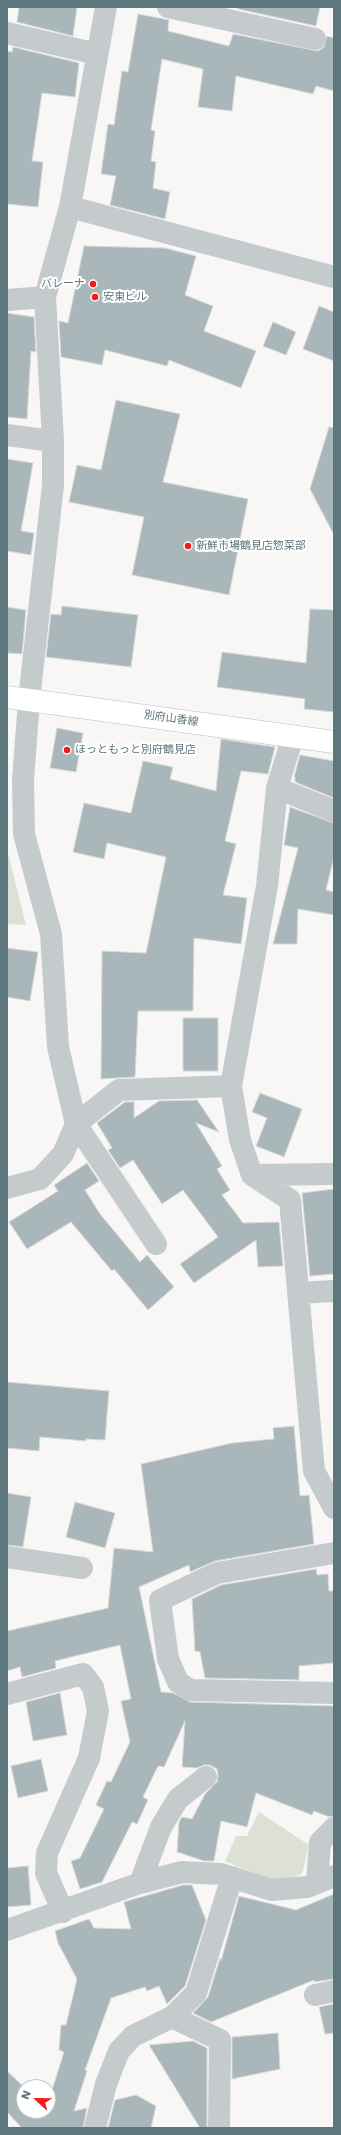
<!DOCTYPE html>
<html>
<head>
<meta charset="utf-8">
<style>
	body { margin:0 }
	#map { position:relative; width:341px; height:2135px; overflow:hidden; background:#f8f7f5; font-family:Poppins,sans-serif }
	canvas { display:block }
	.frame { position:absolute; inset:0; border:8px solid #5c777d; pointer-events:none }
	.north { position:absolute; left:16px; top:2079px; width:40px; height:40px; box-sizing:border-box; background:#fff; border:1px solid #bec9cb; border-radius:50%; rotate:292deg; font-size:11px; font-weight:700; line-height:16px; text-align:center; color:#5c777d }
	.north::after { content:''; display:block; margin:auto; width:14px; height:18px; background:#f4191e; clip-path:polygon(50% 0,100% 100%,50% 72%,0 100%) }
</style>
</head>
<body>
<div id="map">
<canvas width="341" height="2135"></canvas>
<div class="frame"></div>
<div class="north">N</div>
</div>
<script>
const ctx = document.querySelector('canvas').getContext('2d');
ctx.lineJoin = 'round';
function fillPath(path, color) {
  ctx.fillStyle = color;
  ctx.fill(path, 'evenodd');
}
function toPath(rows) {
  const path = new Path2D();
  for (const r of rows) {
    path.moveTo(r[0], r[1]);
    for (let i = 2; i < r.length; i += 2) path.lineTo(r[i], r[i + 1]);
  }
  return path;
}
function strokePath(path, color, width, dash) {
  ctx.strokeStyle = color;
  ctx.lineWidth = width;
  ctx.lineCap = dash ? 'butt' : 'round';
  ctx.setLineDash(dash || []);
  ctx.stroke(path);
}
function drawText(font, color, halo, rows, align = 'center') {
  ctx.font = font + ' Poppins,"Noto Sans JP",sans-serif';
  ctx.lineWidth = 4;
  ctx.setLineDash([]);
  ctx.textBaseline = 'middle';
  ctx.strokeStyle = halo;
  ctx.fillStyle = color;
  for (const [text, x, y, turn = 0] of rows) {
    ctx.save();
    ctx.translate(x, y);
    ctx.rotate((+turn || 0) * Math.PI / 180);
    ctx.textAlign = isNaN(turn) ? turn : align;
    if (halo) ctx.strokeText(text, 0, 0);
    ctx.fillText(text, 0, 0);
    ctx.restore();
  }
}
const green = toPath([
	[7,849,26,925,7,924],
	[259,1812,309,1845,302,1874,276,1883,225,1861,236,1836,247,1836]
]);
const building = toPath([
	[19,7,77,7,73,36,17,22,19,7],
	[238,7,320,7,316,26,238,9,238,7],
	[138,14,169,20,168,31,229,46,233,34,318,51,324,47,327,36,334,38,334,91,316,86,313,94,236,76,232,111,198,107,203,69,162,59,151,130,155,131,151,161,156,162,153,188,170,192,165,219,110,205,116,176,101,174,108,124,114,125,122,71,128,72,138,14],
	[13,47,79,63,75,97,42,93,32,161,43,162,38,207,7,204,7,51,12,52,13,47],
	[84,246,165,248,196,256,185,295,213,306,204,331,256,351,241,388,169,360,167,366,105,350,102,365,61,357,59,321,68,323,84,246],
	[319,306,334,312,334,361,303,349,319,306],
	[7,313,34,317,36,352,31,351,27,419,7,417,7,313],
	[273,322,296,332,286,355,263,346,273,322],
	[116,400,180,414,163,482,248,499,229,595,132,575,144,517,69,502,77,465,101,470,116,400],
	[329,427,334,428,334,535,310,489,329,427],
	[7,459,33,463,21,531,34,533,31,555,7,551,7,459],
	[62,606,138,615,131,667,46,657,51,614,61,615,62,606],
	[7,607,26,610,22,654,7,653,7,607],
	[310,609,334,610,334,712,304,709,305,699,217,687,222,652,306,663,310,609],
	[57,728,83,733,76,772,50,768,57,728],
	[221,739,275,747,268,774,241,771,225,841,236,844,223,895,247,898,241,944,194,938,193,1011,138,1011,135,1077,101,1079,102,951,146,953,166,857,107,843,104,859,73,852,84,803,131,813,143,761,173,767,170,779,216,791,221,739],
	[300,755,334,761,334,798,295,782,295,777,294,777,300,755],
	[290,807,334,823,334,857,326,890,334,892,334,915,298,909,297,944,273,944,298,848,284,845,290,807],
	[7,948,38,952,30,1001,7,997,7,948],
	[183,1018,218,1018,218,1071,183,1071,183,1018],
	[260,1093,302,1109,284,1157,256,1146,267,1118,252,1112,260,1093],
	[197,1100,219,1132,196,1123,222,1166,217,1169,230,1190,222,1195,243,1223,279,1222,283,1266,258,1267,256,1240,194,1283,180,1264,218,1237,183,1190,162,1204,133,1160,120,1168,108,1150,112,1148,97,1123,125,1102,134,1102,134,1118,159,1101,197,1100],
	[87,1163,99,1181,85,1190,100,1214,140,1262,147,1255,174,1287,148,1310,114,1269,112,1271,71,1222,27,1249,9,1222,58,1191,54,1185,87,1163],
	[334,1189,334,1274,310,1276,302,1193,334,1189],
	[7,1382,109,1391,105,1440,86,1439,86,1441,40,1437,39,1451,7,1448,7,1382],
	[294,1426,300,1496,309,1495,314,1544,215,1561,190,1572,189,1565,139,1587,161,1692,173,1693,190,1702,334,1706,334,1816,329,1817,314,1811,312,1815,256,1793,247,1827,221,1821,214,1861,204,1861,177,1852,179,1822,182,1817,192,1819,205,1794,217,1782,218,1776,217,1769,210,1765,204,1765,197,1768,182,1767,185,1721,164,1767,158,1766,143,1797,148,1800,137,1824,132,1822,102,1882,80,1889,71,1861,80,1858,104,1809,96,1805,107,1781,111,1782,130,1742,121,1701,131,1699,120,1645,55,1661,56,1668,22,1677,20,1667,7,1671,7,1631,108,1608,114,1548,153,1552,141,1464,232,1443,274,1439,273,1428,294,1426],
	[7,1493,31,1497,23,1547,7,1545,7,1493],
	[75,1502,115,1513,105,1548,66,1537,75,1502],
	[316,1569,317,1575,328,1574,329,1591,334,1591,334,1663,299,1666,299,1680,205,1678,200,1652,195,1651,192,1599,221,1585,316,1569],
	[60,1693,67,1735,33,1741,26,1702,60,1693],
	[41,1759,48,1791,18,1798,11,1766,41,1759],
	[28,1866,31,1905,7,1907,7,1868,28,1866],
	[183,1885,192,1885,206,1920,185,1986,167,2004,159,1986,147,1991,145,1987,111,1998,85,2070,87,2071,74,2111,87,2108,83,2128,22,2128,7,2112,7,2071,24,2087,24,2111,48,2111,48,2103,64,2052,59,2050,61,2025,66,2025,77,1979,58,1943,55,1931,89,1919,94,1928,131,1929,124,1902,183,1885],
	[334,1894,334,1979,314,1982,314,1980,211,2022,193,2013,208,1997,220,1958,221,1961,239,1896,296,1910,334,1894],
	[334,2004,334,2033,325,2034,319,2007,334,2004],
	[278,2033,280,2069,232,2079,232,2037,278,2033],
	[193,2041,207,2048,207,2128,200,2128,149,2045,193,2041],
	[136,2095,156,2106,151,2128,108,2128,115,2100,136,2095]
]);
const minor = toPath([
	[106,7,70,207,45,297,53,441,53,485,29,700,23,780,24,834,51,934,58,1047,76,1124,156,1244],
	[168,7,315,39],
	[7,33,97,54],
	[70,207,334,277],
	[7,300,45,297],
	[7,435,53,441],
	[293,736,277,788,267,886,231,1086,240,1140,252,1175,290,1200,314,1471,334,1508],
	[277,788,334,811],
	[252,1175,334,1174],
	[7,1188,40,1179,63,1154,76,1124,119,1090,231,1086],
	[298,1293,334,1291],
	[334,1553,217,1573,160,1600,168,1659,178,1682,190,1690,334,1693],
	[7,1557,82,1568],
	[7,1694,83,1674,93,1687,98,1711,89,1758,47,1853,46,1873,63,1912],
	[140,1883,161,1827,178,1799,206,1777],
	[317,1883,320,1842,334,1828],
	[7,1930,140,1883,182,1872,221,1874,272,1890,307,1887,334,1876],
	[315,1995,334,1991],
	[172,2017,220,2040,219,2128],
	[95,2128,106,2084,119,2051,133,2036,172,2017,196,1993,232,1877]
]);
const major = toPath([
	[7,697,334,742]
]);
const markers = [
	[93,284,4,"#f4191e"],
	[95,297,4,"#f4191e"],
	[188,546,4,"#f4191e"],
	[67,750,4,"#f4191e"]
];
const poiNames = [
	["バレーナ",85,284,"right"],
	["安東ビル",103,297],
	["新鮮市場鶴見店惣菜部",196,546],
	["ほっともっと別府鶴見店",75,750]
];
const streetNames = [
	["別府山香線",171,719,8]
];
fillPath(green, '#dce0d5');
fillPath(building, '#a9b7ba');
strokePath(building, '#dad9d7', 1);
strokePath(major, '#b5bdbf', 23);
strokePath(minor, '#c5cbcd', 22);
strokePath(major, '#fff', 22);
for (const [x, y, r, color] of markers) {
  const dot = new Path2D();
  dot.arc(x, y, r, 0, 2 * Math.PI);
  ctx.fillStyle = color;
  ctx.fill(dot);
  strokePath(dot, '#fff', 1.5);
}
drawText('11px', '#5c777d', '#fff', poiNames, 'left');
drawText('11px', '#5c777d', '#fff', streetNames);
</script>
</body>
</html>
